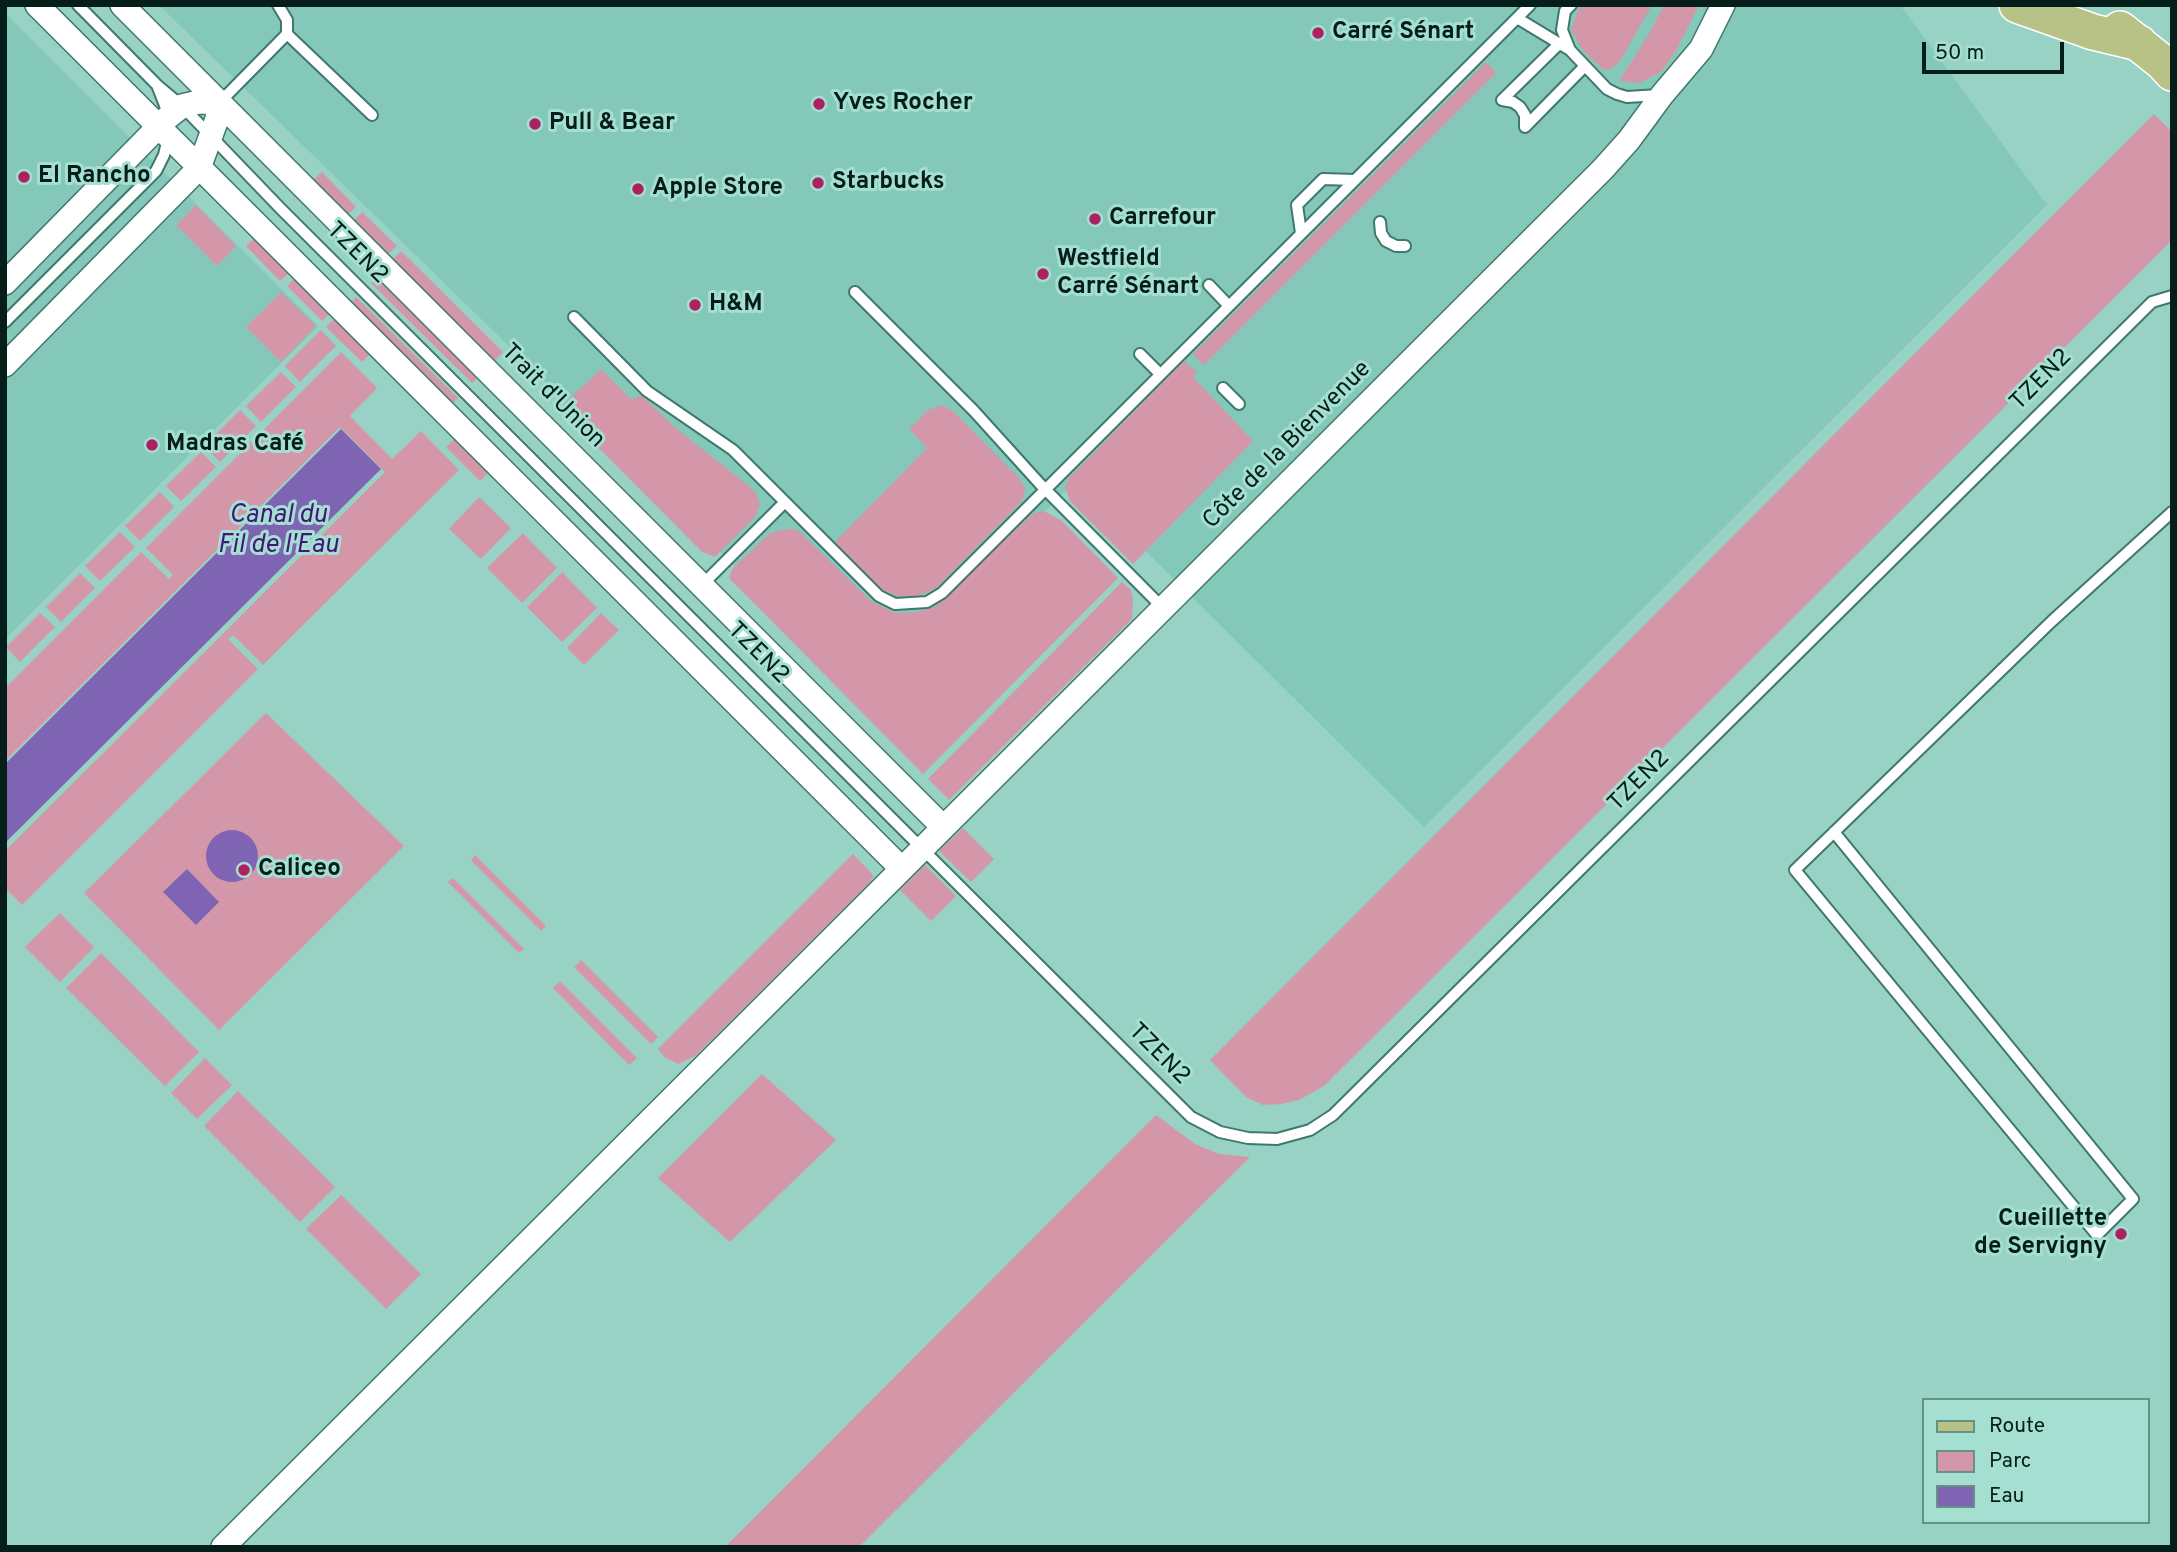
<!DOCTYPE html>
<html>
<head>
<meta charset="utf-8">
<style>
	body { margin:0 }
	#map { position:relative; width:2177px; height:1552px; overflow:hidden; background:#97d2c4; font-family:Overpass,sans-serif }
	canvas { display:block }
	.frame { position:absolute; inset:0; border:7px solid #061e19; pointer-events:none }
	.legend { position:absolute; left:1922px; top:1398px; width:228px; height:126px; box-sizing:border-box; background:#a4dfd1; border:2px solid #659287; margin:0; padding:9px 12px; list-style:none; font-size:21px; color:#061e19 }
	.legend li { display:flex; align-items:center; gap:14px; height:35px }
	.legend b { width:35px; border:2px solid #659287 }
	.scale { position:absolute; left:1922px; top:42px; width:142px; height:32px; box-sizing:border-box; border:4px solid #061e19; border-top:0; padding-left:9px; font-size:21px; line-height:24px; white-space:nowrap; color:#061e19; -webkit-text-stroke:5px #a4dfd1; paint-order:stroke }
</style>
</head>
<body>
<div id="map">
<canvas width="2177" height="1552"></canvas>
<div class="frame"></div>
<ul class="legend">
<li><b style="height:9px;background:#b8c286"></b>Route</li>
<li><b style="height:19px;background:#d497aa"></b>Parc</li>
<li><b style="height:19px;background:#8064b4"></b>Eau</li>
</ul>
<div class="scale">50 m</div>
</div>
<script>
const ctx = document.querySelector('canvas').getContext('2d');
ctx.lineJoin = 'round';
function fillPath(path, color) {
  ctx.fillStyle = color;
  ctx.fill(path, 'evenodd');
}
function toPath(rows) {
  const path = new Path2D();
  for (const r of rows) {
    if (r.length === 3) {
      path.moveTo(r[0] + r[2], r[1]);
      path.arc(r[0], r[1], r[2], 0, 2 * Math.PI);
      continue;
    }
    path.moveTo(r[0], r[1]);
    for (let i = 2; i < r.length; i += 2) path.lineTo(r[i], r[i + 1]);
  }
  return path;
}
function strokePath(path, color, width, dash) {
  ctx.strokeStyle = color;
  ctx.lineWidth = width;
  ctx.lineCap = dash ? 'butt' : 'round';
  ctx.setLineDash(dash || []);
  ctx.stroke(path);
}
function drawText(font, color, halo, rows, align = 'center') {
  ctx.font = font + ' Overpass,sans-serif';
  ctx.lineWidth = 6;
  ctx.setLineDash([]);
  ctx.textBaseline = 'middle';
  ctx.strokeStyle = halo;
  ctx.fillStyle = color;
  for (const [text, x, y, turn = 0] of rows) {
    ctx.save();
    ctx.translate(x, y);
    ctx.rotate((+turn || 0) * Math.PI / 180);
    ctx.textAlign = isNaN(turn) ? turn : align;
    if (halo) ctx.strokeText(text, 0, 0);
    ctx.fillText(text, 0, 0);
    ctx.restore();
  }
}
const built = toPath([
	[159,5,1900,5,2047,205,1424,827,1075,481,864,692],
	[5,13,318,326,5,639]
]);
const green = toPath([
	[1580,5,1652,5,1620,61,1611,69,1604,70,1584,52,1571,30],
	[1664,5,1699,5,1676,51,1661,72,1639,83,1619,81,1649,34],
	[1486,62,1496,73,1204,365,1193,354],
	[2154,114,2172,132,2172,240,1324,1086,1299,1100,1281,1104,1263,1105,1246,1097,1210,1060],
	[322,172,356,207,343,219,309,184],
	[196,205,236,246,217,266,176,225],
	[362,212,397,246,383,259,349,225],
	[259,234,293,269,280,281,246,246],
	[401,251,503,352,490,365,388,264],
	[381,273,482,374,472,383,371,283],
	[299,274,334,309,322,321,287,286],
	[281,292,316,326,281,362,246,327],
	[356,297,458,398,448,408,347,307],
	[339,314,375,349,362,362,326,327],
	[321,330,336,346,300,382,285,366],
	[341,352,377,388,350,416,392,459,421,431,459,470,263,665,233,635,228,639,258,669,22,905,5,888,5,851,385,472,340,427,5,761,5,688,141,552,169,579,173,575,146,548],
	[1184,361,1197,372,1193,377,1253,441,1133,564,1070,501,1065,487,1068,479],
	[601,369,631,399,642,396,677,429,755,491,760,505,755,517,715,557,702,552,564,413,563,405],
	[281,372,296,387,261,422,246,406],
	[942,405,953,411,1020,479,1025,489,1024,495,1021,502,935,589,917,596,897,596,881,589,834,543,927,448,909,429,928,410],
	[240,410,256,426,220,462,204,446],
	[458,435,492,469,480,481,446,447],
	[201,452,216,467,181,501,166,486],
	[160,492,174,507,140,541,125,526],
	[479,497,511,528,481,559,449,529],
	[1044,511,1062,521,1118,578,923,774,729,578,732,569,769,534,780,530,793,529,799,531,872,602,896,613,918,612,935,607,1030,516,1035,513],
	[120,532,135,547,100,581,85,566],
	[523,533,557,568,522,603,487,568],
	[562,572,597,608,562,642,527,607],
	[80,573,95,588,61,622,46,607],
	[1122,582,1130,589,1133,598,1132,619,949,800,928,779],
	[40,613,55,627,20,662,6,647],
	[601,613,619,630,584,665,567,648],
	[266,713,404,846,219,1030,84,893],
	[963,828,994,859,971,882,939,851],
	[853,854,874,876,869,883,695,1056,678,1064,664,1057,658,1049],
	[475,855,546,926,541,931,471,860],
	[925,865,956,896,931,921,900,890],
	[453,878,524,949,519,953,448,882],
	[60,913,94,947,60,982,25,947],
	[101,953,199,1052,165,1086,66,988],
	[581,960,658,1037,651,1044,574,967],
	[560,981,637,1058,629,1065,553,988],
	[205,1058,232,1085,197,1119,171,1093],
	[762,1074,836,1140,730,1242,658,1178],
	[238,1091,335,1187,300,1222,204,1126],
	[1156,1115,1195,1144,1219,1154,1250,1157,859,1547,725,1547],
	[341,1195,421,1274,386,1309,306,1229]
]);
const water = toPath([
	[341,429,381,469,5,843,5,764],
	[232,856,26],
	[187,869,219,902,196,925,163,892]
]);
const service = toPath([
	[78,5,157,85,166,108,167,118],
	[278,5,287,20,287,34,372,115],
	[1517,18,1570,50,1607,89,1617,94,1627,97,1659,95],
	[1570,50,1562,30,1565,11,1571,5],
	[157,85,182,106,280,208,1191,1117,1220,1132,1248,1138,1277,1139,1310,1130,1333,1115,2152,302,2172,296],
	[1502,100,1559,44],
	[1502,100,1513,102,1520,107,1525,115,1525,127],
	[219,103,287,34],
	[1525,127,1585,66],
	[1380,222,1381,233,1386,241,1396,246,1405,246],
	[1301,233,1297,205,1323,179,1355,180],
	[1209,285,1229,306],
	[855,292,974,411,1040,484,1163,608],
	[574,317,647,391,733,450,879,596,895,604,927,602,942,593,1530,5],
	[5,322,156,171,164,155,168,138],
	[1140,354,1160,374],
	[1223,388,1239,404],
	[702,585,784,503],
	[1834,832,2133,1199,2097,1235,1795,870,2052,621,2172,512]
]);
const minor = toPath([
	[37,5,902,869],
	[122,5,943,827],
	[5,283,167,118,182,106,199,102,219,103],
	[5,365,199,168,217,119,219,103],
	[223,1547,1603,169,1629,140,1662,95,1701,49,1723,5]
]);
const primary = toPath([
	[2017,5,2093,32,2139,43],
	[2120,29,2162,62,2172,73]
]);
const markers = [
	[1318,33,7,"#ac2162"],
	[819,104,7,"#ac2162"],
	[535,124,7,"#ac2162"],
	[24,177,7,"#ac2162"],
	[818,183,7,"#ac2162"],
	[638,189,7,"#ac2162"],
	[1095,219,7,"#ac2162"],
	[1043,274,7,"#ac2162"],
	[695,305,7,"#ac2162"],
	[152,445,7,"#ac2162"],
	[244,870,7,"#ac2162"],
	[2121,1234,7,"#ac2162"]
];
const poiNames = [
	["Carré Sénart",1332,33],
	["Yves Rocher",833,104],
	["Pull & Bear",549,124],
	["El Rancho",38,177],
	["Starbucks",832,183],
	["Apple Store",652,189],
	["Carrefour",1109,219],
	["Westfield",1057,260],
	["Carré Sénart",1057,288],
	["H&M",709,305],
	["Madras Café",166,445],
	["Caliceo",258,870],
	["Cueillette",2107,1220,"right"],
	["de Servigny",2107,1248,"right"]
];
const streetNames = [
	["TZEN2",356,254,45],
	["TZEN2",2042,381,-45],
	["Trait d'Union",552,397,45],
	["Côte de la Bienvenue",1288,446,-45],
	["TZEN2",757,654,45],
	["TZEN2",1640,782,-45],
	["TZEN2",1158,1055,45]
];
const waterNames = [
	["Canal du",278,517],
	["Fil de l'Eau",278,547]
];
fillPath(built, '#83c8b8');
fillPath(green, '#d497aa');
fillPath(water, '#8064b4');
strokePath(service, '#3f786c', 14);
strokePath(minor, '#3f786c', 26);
strokePath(primary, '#fff', 38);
strokePath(service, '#fff', 10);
strokePath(minor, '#fff', 23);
strokePath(primary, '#b8c286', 35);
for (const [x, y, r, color] of markers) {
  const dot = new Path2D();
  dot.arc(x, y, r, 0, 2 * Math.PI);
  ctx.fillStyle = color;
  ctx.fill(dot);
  strokePath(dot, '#a4dfd1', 2.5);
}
drawText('bold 24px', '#061e19', '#a4dfd1', poiNames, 'left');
drawText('24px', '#061e19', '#a4dfd1', streetNames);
drawText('italic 26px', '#441679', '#a4dfd1', waterNames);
</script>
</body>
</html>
